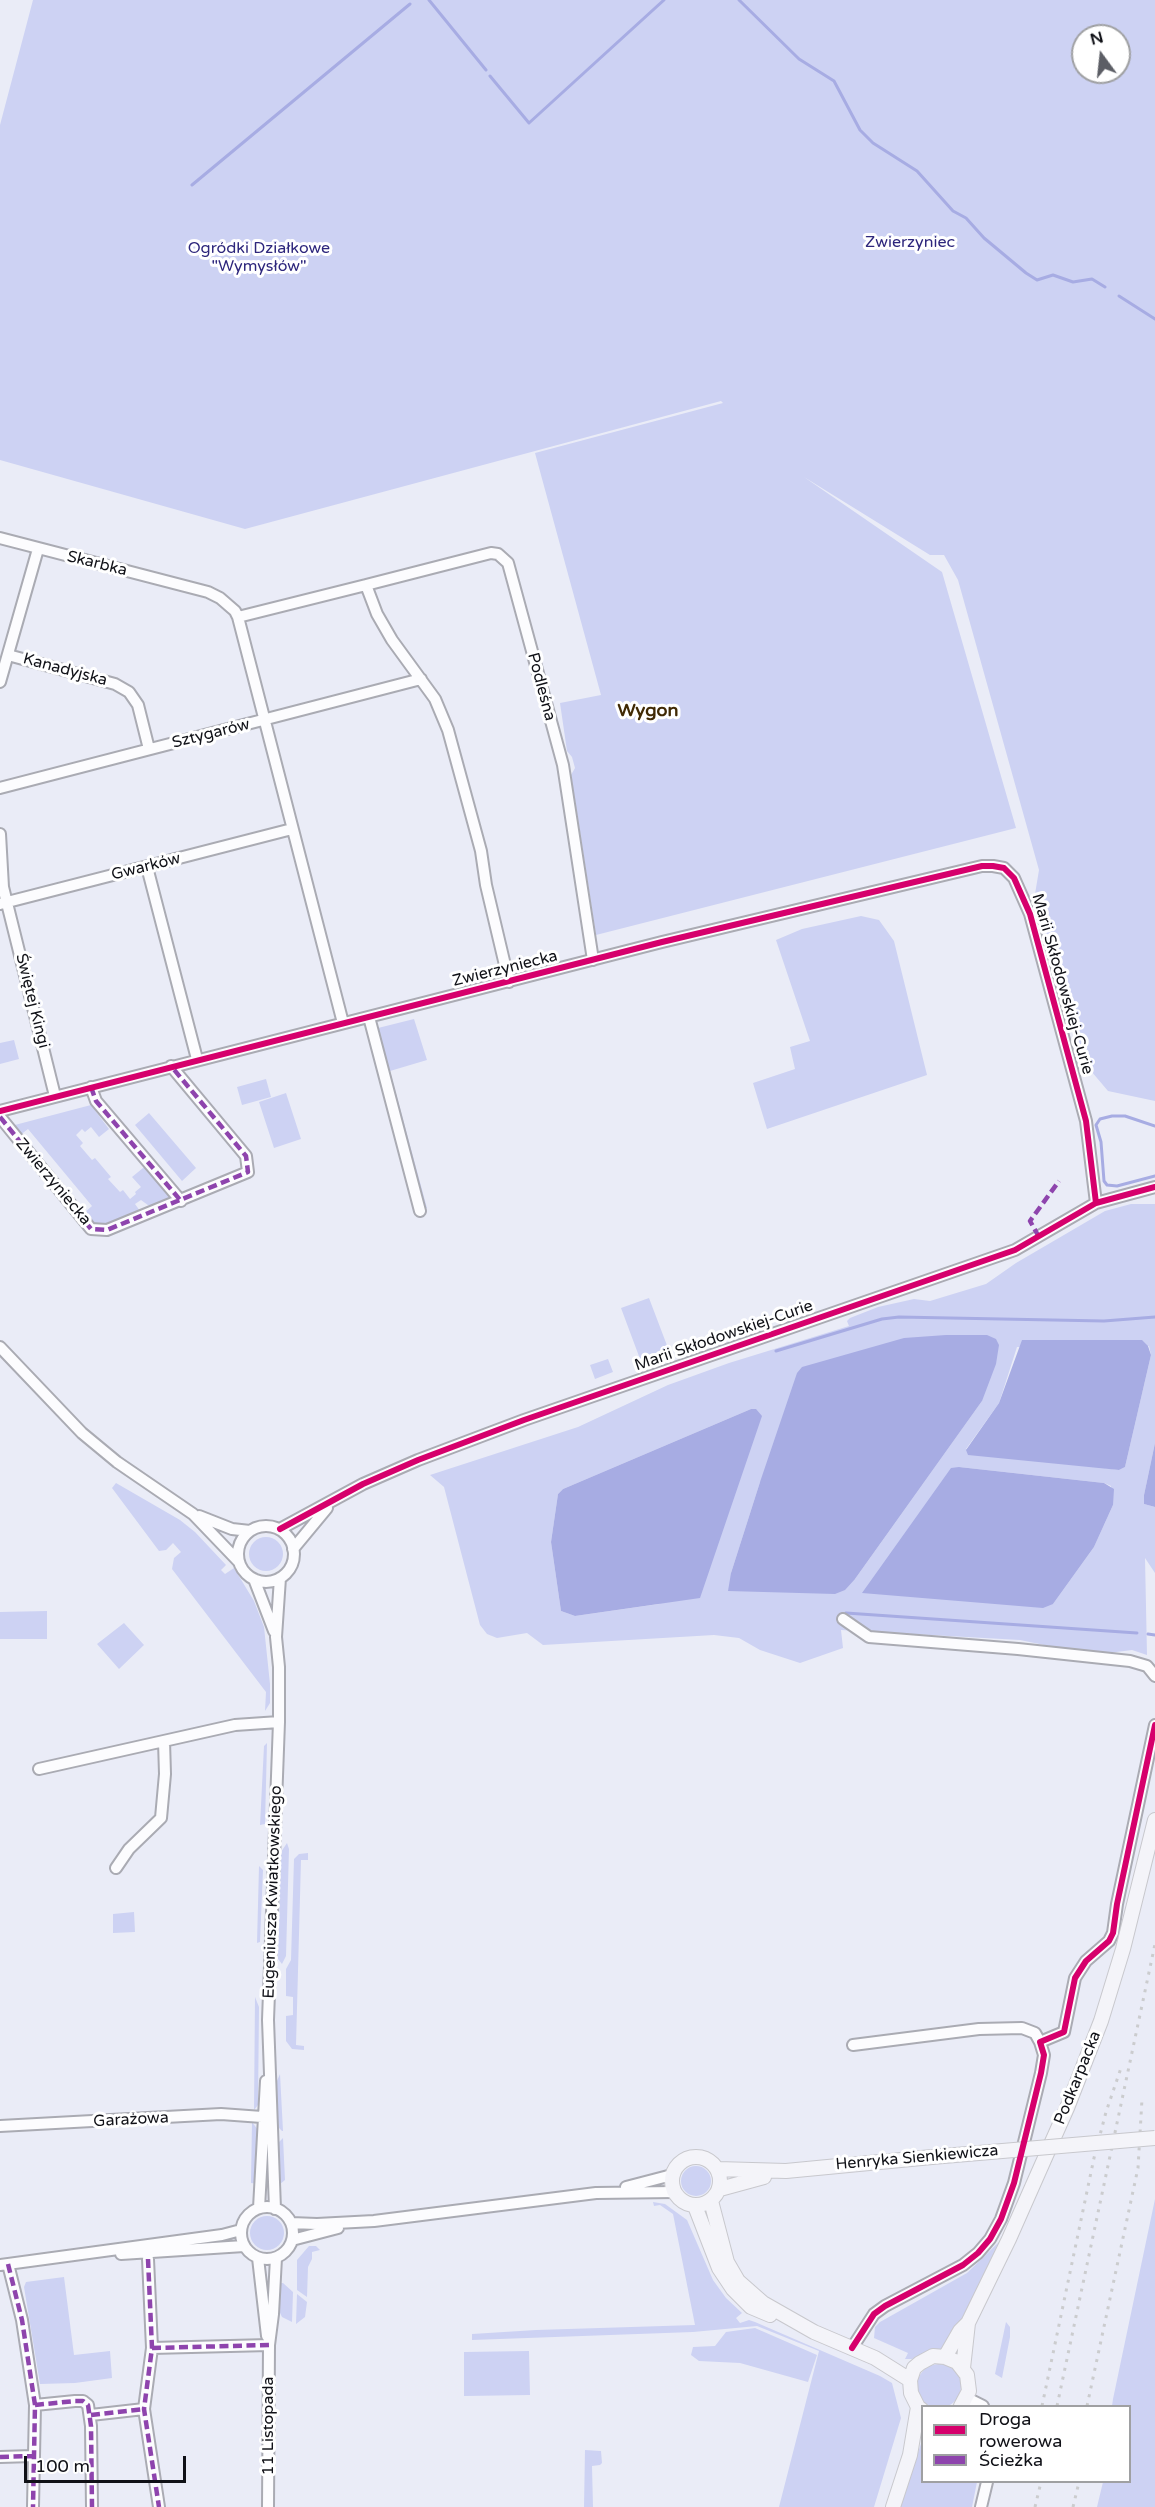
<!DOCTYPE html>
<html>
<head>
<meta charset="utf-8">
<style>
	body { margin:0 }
	#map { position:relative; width:1155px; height:2507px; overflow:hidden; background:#eaecf7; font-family:"Varela Round",sans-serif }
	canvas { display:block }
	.legend { position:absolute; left:921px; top:2405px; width:210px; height:78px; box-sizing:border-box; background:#fff; border:2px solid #9fa0a2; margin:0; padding:8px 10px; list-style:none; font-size:18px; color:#101117 }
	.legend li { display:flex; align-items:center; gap:12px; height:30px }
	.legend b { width:30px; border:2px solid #9fa0a2 }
	.north { position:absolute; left:1071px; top:24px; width:60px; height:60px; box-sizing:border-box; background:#fff; border:2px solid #9fa0a2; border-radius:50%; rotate:345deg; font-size:16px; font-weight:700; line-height:24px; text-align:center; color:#101117 }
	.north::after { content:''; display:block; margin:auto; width:21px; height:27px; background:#5c5e65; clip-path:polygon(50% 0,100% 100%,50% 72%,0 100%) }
	.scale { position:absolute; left:24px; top:2456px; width:162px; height:27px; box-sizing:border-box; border:3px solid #101117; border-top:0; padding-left:8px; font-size:18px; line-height:21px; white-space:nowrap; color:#101117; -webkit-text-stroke:4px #fff; paint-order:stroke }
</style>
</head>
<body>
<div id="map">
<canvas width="1155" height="2507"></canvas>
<ul class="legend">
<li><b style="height:8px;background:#d6006c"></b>Droga rowerowa</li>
<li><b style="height:8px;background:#8e44ad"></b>Ścieżka</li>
</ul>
<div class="north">N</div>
<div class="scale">100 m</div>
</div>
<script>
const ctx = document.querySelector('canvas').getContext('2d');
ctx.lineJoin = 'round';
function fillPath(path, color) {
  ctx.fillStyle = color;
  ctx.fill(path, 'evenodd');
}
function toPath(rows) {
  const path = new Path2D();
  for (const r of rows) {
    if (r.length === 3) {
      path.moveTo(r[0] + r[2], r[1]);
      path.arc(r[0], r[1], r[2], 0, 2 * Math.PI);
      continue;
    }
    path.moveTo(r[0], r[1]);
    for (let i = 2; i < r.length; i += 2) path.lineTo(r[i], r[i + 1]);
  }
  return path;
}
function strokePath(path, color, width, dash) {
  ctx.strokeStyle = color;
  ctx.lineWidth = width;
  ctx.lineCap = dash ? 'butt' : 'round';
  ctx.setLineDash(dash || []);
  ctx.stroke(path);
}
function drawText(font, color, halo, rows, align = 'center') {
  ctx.font = font + ' "Varela Round",sans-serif';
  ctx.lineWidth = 6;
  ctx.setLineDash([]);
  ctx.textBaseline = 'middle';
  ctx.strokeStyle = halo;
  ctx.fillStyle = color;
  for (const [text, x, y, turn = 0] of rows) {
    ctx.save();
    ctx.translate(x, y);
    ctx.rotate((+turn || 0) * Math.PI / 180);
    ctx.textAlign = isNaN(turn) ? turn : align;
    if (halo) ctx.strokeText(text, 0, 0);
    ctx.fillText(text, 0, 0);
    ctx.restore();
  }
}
const green = toPath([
	[33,0,1155,0,1155,1101,1108,1091,1086,1065,1035,894,1039,870,958,580,944,555,930,555,804,477,942,572,1016,828,596,935,571,775,575,768,572,757,567,751,560,703,601,695,535,453,723,403,721,401,245,529,0,460,0,125],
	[1083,36,1119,36,1119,72,1083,72],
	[861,916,879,920,894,941,927,1075,767,1129,753,1083,795,1069,790,1047,810,1041,776,940,802,929],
	[414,1019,427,1060,390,1071,427,1208,424,1209,377,1031,378,1028],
	[14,1040,19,1059,0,1064,0,1043],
	[266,1079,271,1097,242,1105,237,1087],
	[286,1093,301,1139,274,1148,259,1102],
	[91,1105,109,1129,99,1137,91,1127,85,1132,82,1129,76,1135,83,1143,80,1146,92,1160,95,1158,111,1177,108,1179,120,1192,123,1190,130,1199,136,1194,135,1192,141,1187,132,1177,143,1168,147,1167,170,1195,169,1199,152,1208,141,1200,135,1204,140,1211,139,1213,105,1226,97,1226,84,1213,92,1206,28,1129,19,1136,11,1126],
	[149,1113,196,1168,182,1181,135,1125],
	[1131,1204,1155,1204,1155,1443,1144,1495,1144,1504,1155,1507,1155,1573,1145,1558,1147,1655,1132,1650,1093,1655,1020,1640,841,1630,843,1648,800,1663,760,1650,739,1638,714,1635,543,1645,527,1633,497,1638,487,1634,480,1625,444,1487,430,1475,578,1427,668,1385,729,1363,849,1326,847,1321,850,1318,878,1307,914,1299,930,1301,986,1284,1016,1263,1105,1211],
	[1149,1346,1151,1355,1125,1467,1119,1470,966,1449,999,1403,1017,1347],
	[982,1401,855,1579,731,1573,760,1482],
	[751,1409,756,1409,659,1604,575,1616,561,1611,551,1542,558,1494,563,1489],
	[959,1467,1104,1483,1111,1486,1113,1505,1094,1547,1053,1604],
	[649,1298,671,1356,643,1367,621,1308],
	[608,1359,613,1372,595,1379,590,1365],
	[116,1483,180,1520,195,1532,226,1565,221,1570,225,1574,234,1568,254,1601,264,1627,270,1684,270,1703,265,1711,266,1692,172,1569,174,1558,181,1552,173,1543,166,1550,159,1551,112,1488],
	[266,1554,17],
	[47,1611,47,1639,0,1639,0,1612],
	[124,1623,144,1645,119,1669,97,1644],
	[267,1743,265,1824,260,1825,264,1746],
	[287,1843,289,1849,286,1956,282,1964,278,1959,281,1852],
	[308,1853,308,1860,301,1860,296,2045,304,2046,304,2050,292,2049,286,2041,286,2016,293,2015,293,1997,286,1996,286,1969,291,1960,294,1859,299,1854],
	[259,1866,263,1870,260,1942,257,1943],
	[134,1912,135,1932,113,1933,113,1914],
	[255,1997,259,2007,258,2105,254,2110],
	[280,2074,283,2131,282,2131,278,2127,276,2083],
	[252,2122,258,2130,258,2184,251,2183,251,2180],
	[283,2138,285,2180,279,2185,278,2143],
	[696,2181,15],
	[1155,2199,1155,2507,1097,2507,1103,2482,1130,2482,1130,2406,1112,2406,1113,2399],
	[653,2202,665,2204,687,2220,713,2280,726,2298,742,2313,736,2318,740,2323,749,2320,755,2322,880,2376,892,2383,901,2418,874,2507,779,2507,819,2351,757,2326,693,2332,472,2340,472,2334,536,2330,695,2325,673,2214,660,2205,654,2206],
	[267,2233,17],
	[999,2242,964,2316,942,2349,912,2359,905,2359,908,2353,874,2338,875,2327,880,2322,967,2273],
	[309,2246,316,2246,320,2250,312,2252,312,2259,308,2267,307,2297,297,2290,297,2260],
	[64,2277,74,2355,110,2351,112,2378,75,2383,40,2384,24,2287,26,2282],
	[278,2283,283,2283,293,2292,292,2322,282,2317,278,2309],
	[297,2294,307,2302,305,2317,296,2324],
	[1006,2322,1010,2327,1010,2337,1002,2378,995,2374],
	[755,2328,817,2355,808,2382,740,2363,699,2361,691,2355,693,2347,715,2346,726,2332],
	[529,2351,530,2395,464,2396,464,2352],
	[939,2386,22],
	[922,2441,922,2482,977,2482,972,2507,899,2507],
	[585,2450,601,2451,602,2463,600,2465,592,2466,593,2507,584,2507]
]);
const water = toPath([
	[946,1335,987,1335,996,1339,999,1345,996,1364,982,1401,855,1579,845,1590,835,1594,728,1591,731,1573,760,1482,797,1373,802,1367,904,1338],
	[1022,1340,1142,1340,1148,1346,1151,1355,1125,1467,1119,1470,968,1455,966,1450,999,1403],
	[751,1409,756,1409,762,1416,700,1598,575,1616,561,1611,551,1542,558,1494,563,1489],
	[1155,1443,1155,1507,1144,1504,1144,1495],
	[959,1467,1104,1483,1114,1489,1113,1505,1094,1547,1053,1604,1043,1608,862,1593,951,1468]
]);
const stream = toPath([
	[429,0,486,70],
	[739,0,799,59,834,81,860,130,873,143,917,171,953,211,966,218,984,238,1026,273,1037,280,1053,275,1073,282,1092,279,1105,287],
	[490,76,529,123,664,0],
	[192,185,410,4],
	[1119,296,1155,319],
	[1155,1126,1125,1116,1112,1116,1100,1119,1096,1125,1101,1142,1104,1181,1107,1185,1117,1186,1155,1176],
	[776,1351,882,1319,899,1317,1104,1321,1155,1317],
	[846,1613,1137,1633],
	[1148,1634,1155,1635]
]);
const minor = toPath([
	[0,538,208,592,220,598,235,611,238,617,343,1023],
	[366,585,491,553,498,554,508,563,563,765,593,960],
	[238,617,366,585,377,614,392,640,435,699,448,730,481,851,486,885,509,982],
	[8,655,115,684,129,692,138,705,149,749],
	[0,682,38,549],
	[0,788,421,679],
	[0,834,3,887,55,1096],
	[147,867,197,1059],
	[0,904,292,829],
	[369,1017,420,1211],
	[91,1087,96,1101,181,1201],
	[0,1111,662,942,982,866,993,866,1004,868,1014,878,1030,914,1086,1121,1096,1203],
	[0,1117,91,1229,107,1230,248,1172,246,1156,171,1066],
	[0,1347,82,1433,117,1462,193,1514,239,1562],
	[199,1516,232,1529,250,1531],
	[266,1554,28],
	[280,1529,363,1484,418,1460,524,1420,1015,1250,1096,1203,1155,1187],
	[293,1549,327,1508],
	[254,1579,274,1631],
	[843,1619,869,1637,1018,1649,1130,1661,1147,1666,1155,1676],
	[39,1769,235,1725,279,1722],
	[116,1868,129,1849,161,1818,165,1774,164,1741],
	[853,2045,979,2029,1022,2028,1035,2033,1040,2042],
	[0,2126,221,2114,262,2117],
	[626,2187,672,2175],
	[267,2233,26],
	[259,2208,266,2081],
	[275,2209,268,2020,279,1722,279,1667,276,1637,280,1578],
	[291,2223,317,2224,374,2221,596,2193,674,2192],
	[292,2240,338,2228],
	[121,2254,244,2246],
	[258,2258,267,2336],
	[148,2259,152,2348,144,2409,159,2507],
	[8,2264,22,2320,35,2405,33,2507],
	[0,2265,222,2235,241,2230],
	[152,2348,269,2345],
	[852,2348,874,2314,885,2306,963,2265,978,2253,990,2239,1001,2219,1014,2183,1041,2073,1044,2055,1040,2042,1064,2032,1075,1978,1086,1961,1109,1941,1113,1933,1117,1904,1155,1725],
	[967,2398,983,2406],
	[35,2405,75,2401,83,2401,88,2405,91,2426,92,2507],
	[91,2415,144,2409],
	[0,2457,33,2456],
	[268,2507,269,2345,273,2314,276,2258],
	[981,2507,987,2482]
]);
const major = toPath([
	[696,2181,24],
	[718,2169,786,2171,932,2157],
	[720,2189,764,2177],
	[711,2201,727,2262,738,2281,763,2303,814,2332,875,2358,910,2380],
	[695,2206,719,2268,733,2289,751,2307,770,2315],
	[945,2357,960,2331,968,2323,1009,2239,1067,2108,1101,2021,1123,1949,1155,1820],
	[963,2368,968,2323],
	[922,2410,918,2407,911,2393,910,2380,914,2368,920,2363,933,2356,945,2357,957,2362,967,2375,969,2391,961,2406],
	[893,2507,910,2455,918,2407]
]);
const rail = toPath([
	[1042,2406,1094,2158,1106,2112,1121,2068],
	[1057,2406,1155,1944],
	[1087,2406,1138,2168,1142,2099],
	[1035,2507,1041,2482],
	[1073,2507,1079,2482]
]);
const majorBridge = toPath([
	[932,2157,1155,2138]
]);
const quiet = toPath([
	[91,1087,96,1101,181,1201],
	[0,1117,91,1229,107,1230,248,1172,246,1156,171,1066],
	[1039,1237,1030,1221,1059,1181],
	[148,2259,152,2348,144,2409,159,2507],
	[8,2264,22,2320,35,2405,33,2507],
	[152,2348,269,2345],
	[35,2405,75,2401,83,2401,88,2405,91,2426,92,2507],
	[91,2415,144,2409],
	[0,2457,33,2456]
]);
const cycleway = toPath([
	[0,1111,662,942,982,866,993,866,1004,868,1014,878,1030,914,1086,1121,1096,1203],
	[280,1529,363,1484,418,1460,524,1420,1015,1250,1096,1203,1155,1187],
	[852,2348,874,2314,885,2306,963,2265,978,2253,990,2239,1001,2219,1014,2183,1041,2073,1044,2055,1040,2042,1064,2032,1075,1978,1086,1961,1109,1941,1113,1933,1117,1904,1155,1725]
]);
const parkNames = [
	["Zwierzyniec",910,243],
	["Ogródki Działkowe",259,249],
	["\"Wymysłów\"",259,267]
];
const streetNames = [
	["Skarbka",97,564,14],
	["Kanadyjska",65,670,15],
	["Podleśna",541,687,75],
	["Sztygarów",211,734,-14],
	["Gwarków",146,867,-14],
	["Zwierzyniecka",505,969,-14],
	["Marii Skłodowskiej-Curie",1062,984,74],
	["Świętej Kingi",32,1001,76],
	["Zwierzyniecka",53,1182,50],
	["Marii Skłodowskiej-Curie",724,1336,-19],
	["Eugeniusza Kwiatkowskiego",273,1892,-88],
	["Podkarpacka",1078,2078,-68],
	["Garażowa",131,2120,-3],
	["Henryka Sienkiewicza",917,2158,-5],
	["11 Listopada",269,2426,-90]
];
const neighbourhoodNames = [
	["Wygon",648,711]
];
fillPath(green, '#cdd2f3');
fillPath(water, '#a7ace3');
strokePath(stream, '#a7ace3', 3);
strokePath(minor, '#aaabb3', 14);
strokePath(major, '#c8c8cd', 16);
strokePath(minor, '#fcfcfe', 10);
strokePath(major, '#f4f4f9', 14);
strokePath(rail, '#cbccce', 3, [3, 6]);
strokePath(majorBridge, '#c8c8cd', 16, []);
strokePath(majorBridge, '#f4f4f9', 14);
strokePath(quiet, '#8e44ad', 4.5, [9, 4.5]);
strokePath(cycleway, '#d6006c', 6);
drawText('16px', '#2d267c', '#fff', parkNames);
drawText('16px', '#101117', '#fff', streetNames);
drawText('bold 18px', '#402904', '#fff', neighbourhoodNames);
</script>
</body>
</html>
